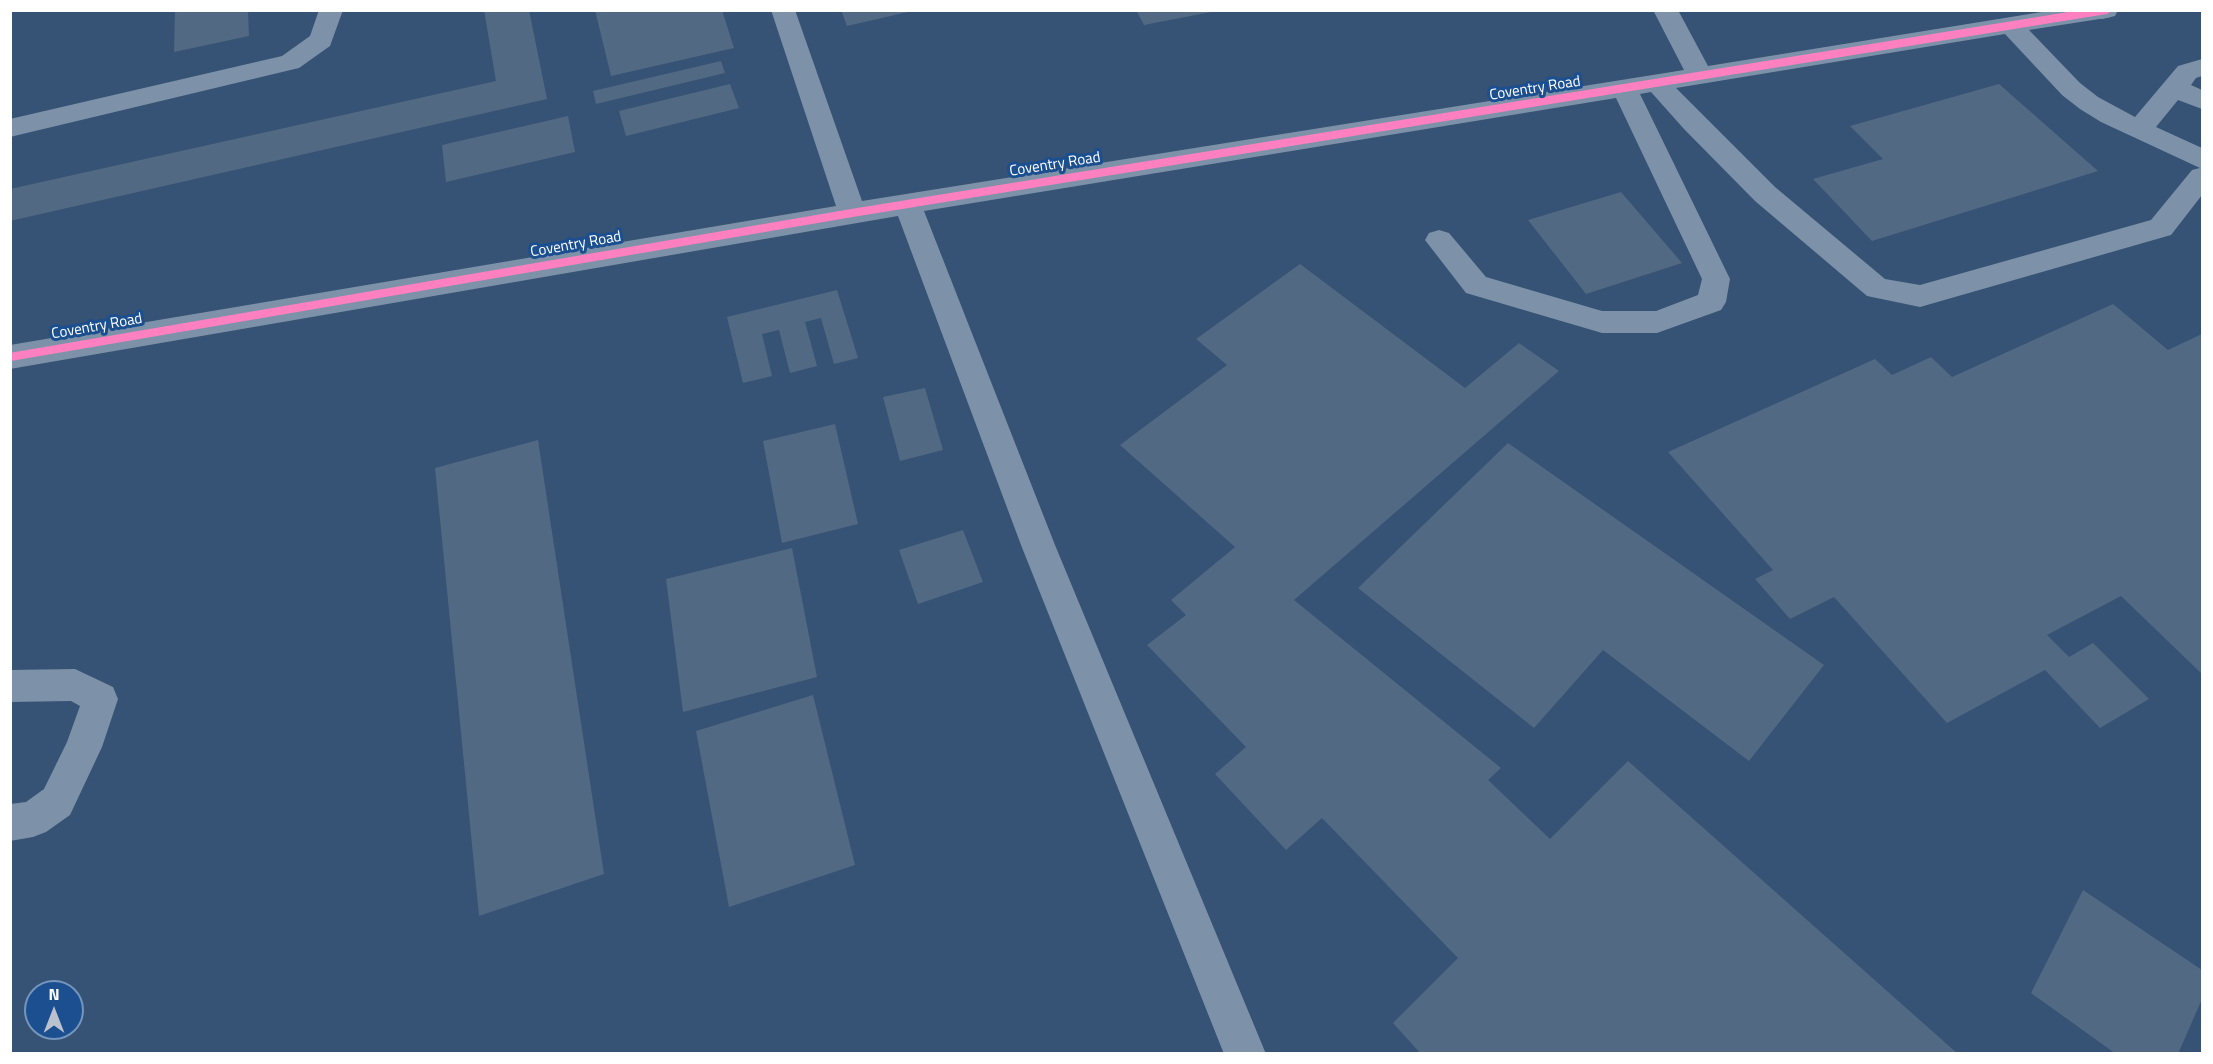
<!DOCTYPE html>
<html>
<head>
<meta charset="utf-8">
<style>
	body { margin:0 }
	#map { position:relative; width:2213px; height:1064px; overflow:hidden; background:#365274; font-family:"Titillium Web",sans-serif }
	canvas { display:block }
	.frame { position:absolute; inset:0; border:12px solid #fff; pointer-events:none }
	.north { position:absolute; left:24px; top:980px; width:60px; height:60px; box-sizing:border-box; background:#1b4f8f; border:2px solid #7695bc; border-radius:50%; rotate:0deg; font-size:16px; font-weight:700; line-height:24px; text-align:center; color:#fff }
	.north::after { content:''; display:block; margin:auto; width:21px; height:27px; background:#b9c2ce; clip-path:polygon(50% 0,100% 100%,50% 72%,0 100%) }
</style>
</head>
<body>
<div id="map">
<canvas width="2213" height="1064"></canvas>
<div class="frame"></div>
<div class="north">N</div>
</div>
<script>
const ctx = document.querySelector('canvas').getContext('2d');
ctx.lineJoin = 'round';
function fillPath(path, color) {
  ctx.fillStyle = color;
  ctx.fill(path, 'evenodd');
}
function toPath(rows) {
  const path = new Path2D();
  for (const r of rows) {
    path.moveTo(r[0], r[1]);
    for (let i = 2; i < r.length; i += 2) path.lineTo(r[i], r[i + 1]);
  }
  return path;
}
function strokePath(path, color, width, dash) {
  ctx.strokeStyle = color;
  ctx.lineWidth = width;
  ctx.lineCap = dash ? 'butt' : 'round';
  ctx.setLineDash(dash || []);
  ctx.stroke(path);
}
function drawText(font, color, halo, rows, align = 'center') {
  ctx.font = font + ' "Titillium Web",sans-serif';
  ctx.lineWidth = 6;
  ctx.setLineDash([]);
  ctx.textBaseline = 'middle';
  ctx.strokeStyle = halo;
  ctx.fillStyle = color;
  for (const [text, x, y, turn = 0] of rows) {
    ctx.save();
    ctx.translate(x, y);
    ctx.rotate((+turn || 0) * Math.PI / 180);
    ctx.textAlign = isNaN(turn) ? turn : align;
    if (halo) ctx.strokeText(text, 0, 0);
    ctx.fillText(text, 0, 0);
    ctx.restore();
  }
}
const building = toPath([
	[175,10,248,10,249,36,174,52],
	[484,10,529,10,547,99,10,221,10,189,496,81],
	[595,10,722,10,734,48,611,76],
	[841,10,912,10,912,11,847,26],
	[1136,10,1211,10,1211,12,1144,25],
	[721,61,725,73,596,104,593,91],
	[730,84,739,108,626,136,619,111],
	[1999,84,2098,171,1872,241,1813,179,1883,159,1850,126],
	[568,116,575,152,446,182,442,145],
	[1621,192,1682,263,1586,294,1528,220],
	[1300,264,1465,388,1519,343,1559,371,1294,600,1501,768,1488,780,1550,839,1628,761,1958,1054,1421,1054,1393,1023,1458,958,1322,818,1286,850,1215,774,1246,747,1147,645,1186,615,1171,600,1235,547,1120,445,1227,365,1196,339],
	[837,290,858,358,834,364,821,318,805,322,817,366,790,373,779,330,762,334,772,376,743,383,727,317],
	[2113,304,2168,350,2202,334,2202,674,2121,596,2047,635,2069,657,2093,643,2149,699,2100,728,2045,670,1947,723,1834,597,1790,619,1755,579,1773,570,1668,452,1875,359,1892,375,1931,357,1952,377],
	[925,388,943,450,900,461,883,397],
	[835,424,858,524,782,543,763,441],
	[538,440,604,874,479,916,435,468],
	[1508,443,1824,665,1749,761,1603,650,1534,728,1358,588],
	[963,530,983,582,918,604,899,550],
	[792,548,817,677,683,712,666,579],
	[813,695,855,865,729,907,696,731],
	[2083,890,2202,970,2202,999,2178,1054,2116,1054,2031,993]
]);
const minor = toPath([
	[319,10,343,10,330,46,299,68,10,137,10,119,282,56,310,36,319,10],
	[771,10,795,10,862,201,1684,70,1653,10,1678,10,1708,66,2054,10,2118,10,2115,16,2106,18,2029,30,2080,83,2098,97,2135,117,2178,66,2202,59,2202,76,2196,78,2191,85,2202,90,2202,109,2178,100,2156,127,2202,148,2202,195,2171,235,1920,307,1867,296,1755,201,1684,129,1651,92,1640,94,1730,279,1726,302,1721,310,1657,333,1602,333,1466,293,1425,240,1429,233,1439,230,1449,233,1486,277,1602,311,1656,311,1698,295,1702,279,1616,98,924,211,1055,545,1266,1054,1224,1054,1021,545,898,216,10,369,10,345,836,206,771,10],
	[2005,34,2062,95,2080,109,2101,122,2200,168,2192,170,2151,220,1920,285,1885,279,1775,187,1676,88,2005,34],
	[75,669,113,687,118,699,102,747,70,815,46,832,33,837,10,841,10,804,26,802,44,789,67,742,80,706,71,701,10,702,10,670,75,669]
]);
const highway = toPath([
	[2115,10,2111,17,2102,19,2093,17,2090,11,2115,10]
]);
const cycleway = toPath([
	[10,357,852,213,2106,10]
]);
const streetNames = [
	["Coventry Road",1535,89,-9],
	["Coventry Road",1055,165,-9],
	["Coventry Road",576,245,-10],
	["Coventry Road",97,327,-10]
];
fillPath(building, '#526984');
fillPath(minor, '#7d92a8');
fillPath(highway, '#7e92a7');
strokePath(cycleway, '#ff80c0', 8);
drawText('15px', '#fff', '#1b4f8f', streetNames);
</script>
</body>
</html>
